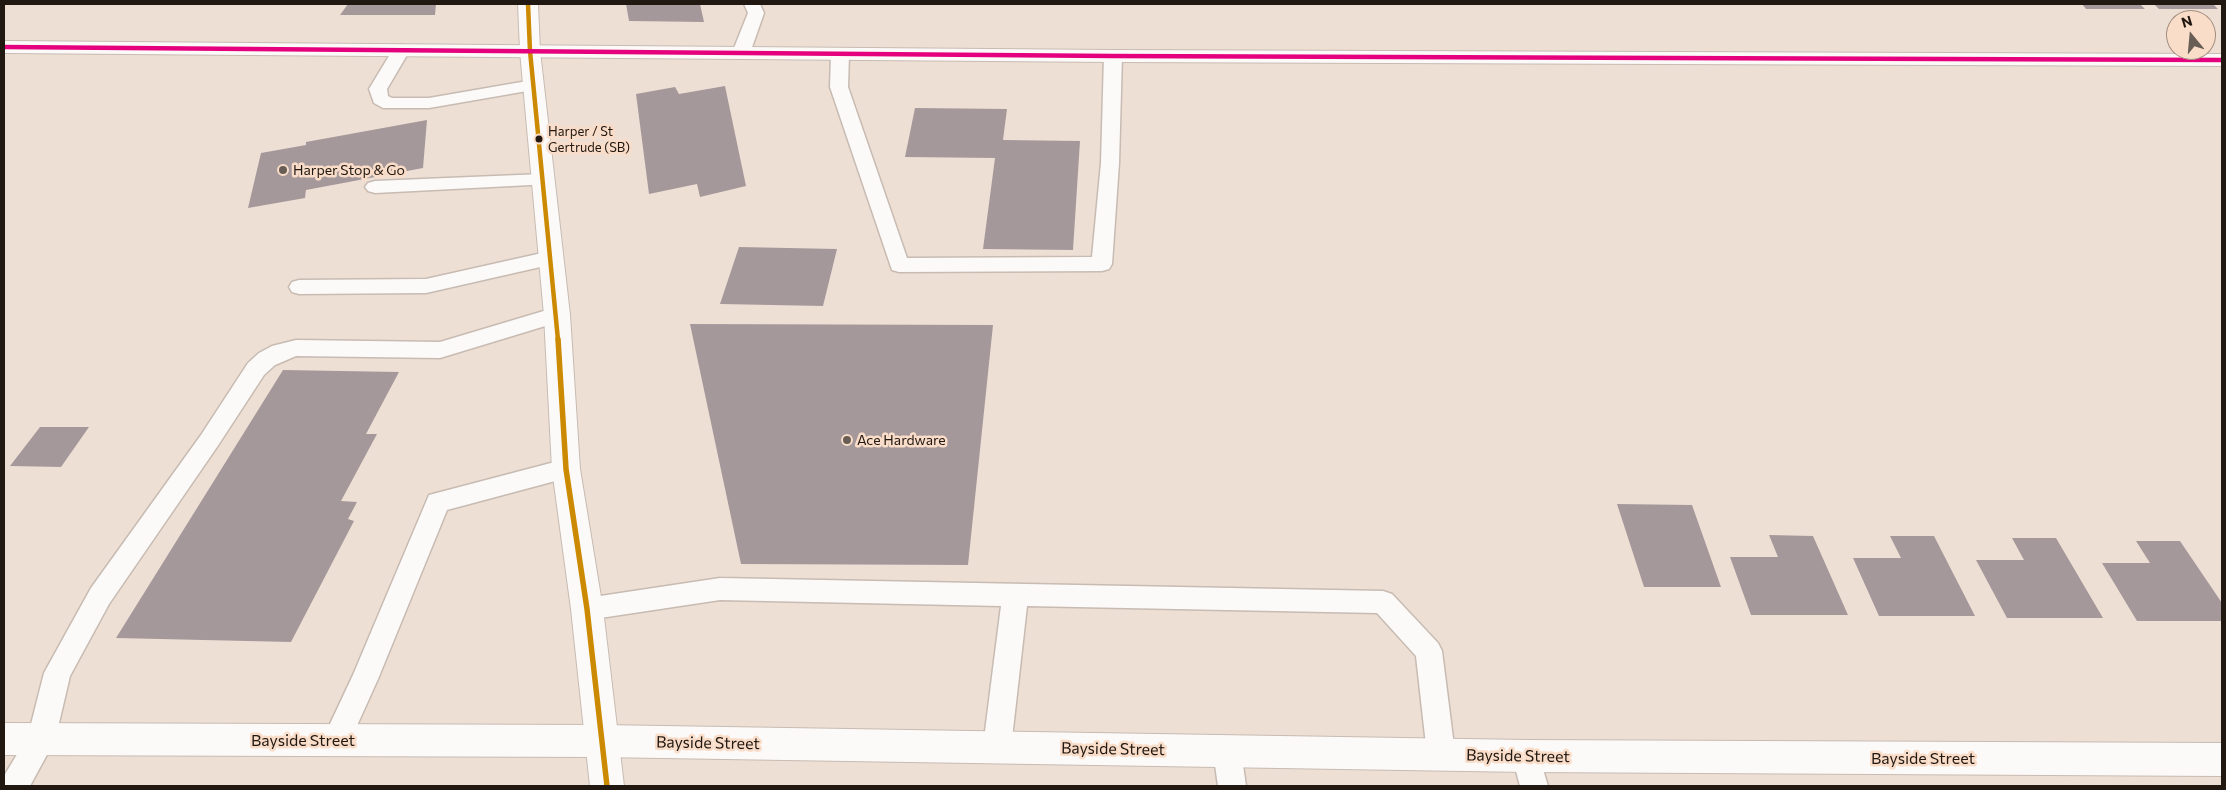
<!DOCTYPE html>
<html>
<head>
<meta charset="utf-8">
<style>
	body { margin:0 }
	#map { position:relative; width:2226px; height:790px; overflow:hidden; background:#eedfd4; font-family:Commissioner,sans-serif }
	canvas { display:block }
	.frame { position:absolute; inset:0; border:5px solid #211811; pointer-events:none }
	.north { position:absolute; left:2166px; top:10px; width:50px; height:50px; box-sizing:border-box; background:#f9ddc9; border:1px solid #a38e7f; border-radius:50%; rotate:343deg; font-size:14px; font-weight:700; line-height:20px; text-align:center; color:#211811 }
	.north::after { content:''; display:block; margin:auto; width:18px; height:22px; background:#695e55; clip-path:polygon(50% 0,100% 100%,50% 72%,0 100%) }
</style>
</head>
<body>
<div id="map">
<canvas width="2226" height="790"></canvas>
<div class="frame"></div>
<div class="north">N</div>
</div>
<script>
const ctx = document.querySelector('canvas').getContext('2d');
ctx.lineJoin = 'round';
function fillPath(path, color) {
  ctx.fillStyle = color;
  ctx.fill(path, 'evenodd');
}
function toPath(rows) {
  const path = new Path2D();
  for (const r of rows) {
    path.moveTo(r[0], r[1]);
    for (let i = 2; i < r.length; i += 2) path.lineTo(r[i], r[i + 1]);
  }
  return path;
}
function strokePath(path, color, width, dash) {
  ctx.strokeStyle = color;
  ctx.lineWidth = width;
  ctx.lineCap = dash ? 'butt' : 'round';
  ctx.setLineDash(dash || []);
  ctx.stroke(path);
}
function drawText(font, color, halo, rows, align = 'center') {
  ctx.font = font + ' Commissioner,sans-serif';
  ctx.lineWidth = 5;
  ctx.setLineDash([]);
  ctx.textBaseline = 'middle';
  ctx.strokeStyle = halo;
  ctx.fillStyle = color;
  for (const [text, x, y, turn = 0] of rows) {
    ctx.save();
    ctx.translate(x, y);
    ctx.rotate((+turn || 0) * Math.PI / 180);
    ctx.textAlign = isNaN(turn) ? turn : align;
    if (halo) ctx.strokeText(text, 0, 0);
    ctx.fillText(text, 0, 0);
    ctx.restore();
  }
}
const building = toPath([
	[348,4,436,4,435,15,340,15],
	[626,4,700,4,704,22,629,21],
	[2082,4,2140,4,2145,9,2086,9],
	[2154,4,2213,4,2218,9,2159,9],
	[725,86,746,186,700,197,697,184,649,194,636,94,675,87,679,94],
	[915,108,1007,109,1003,140,1080,141,1073,250,983,249,995,158,905,157],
	[427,120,423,168,306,190,305,198,248,208,261,153,306,145,306,142],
	[739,247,837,249,823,306,720,304],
	[690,324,993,325,968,565,741,564],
	[283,370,399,372,366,434,377,434,341,501,357,502,348,519,354,521,291,642,116,638],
	[40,427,89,427,61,467,10,466],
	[1617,504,1692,505,1721,587,1644,587],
	[1769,535,1813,536,1848,615,1751,615,1730,557,1778,557],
	[1890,536,1934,536,1975,616,1879,616,1853,558,1901,558],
	[2012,538,2056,538,2103,618,2007,618,1976,560,2024,560],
	[2136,541,2180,541,2222,603,2222,621,2137,621,2102,563,2150,563]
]);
const lane = toPath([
	[744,4,760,4,764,13,750,53,747,57,741,58,735,57,732,53,748,13,744,4],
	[401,45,407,46,410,50,387,89,388,96,392,98,429,98,533,80,539,81,542,85,539,89,533,90,429,108,383,108,374,103,369,89,395,46,401,45],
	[840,49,846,50,849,54,848,87,907,258,1092,257,1101,163,1104,56,1107,52,1119,52,1122,56,1119,163,1112,264,1109,269,1102,271,899,272,892,270,830,87,831,54,834,50,840,49],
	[543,174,550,176,553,180,550,184,375,193,368,191,365,187,368,183,375,181,543,174],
	[551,251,558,253,561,258,558,263,426,293,299,294,292,292,289,287,292,282,299,280,426,279,551,251],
	[557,307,565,310,568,315,565,320,440,358,296,356,275,365,264,375,217,447,109,604,70,676,55,740,30,786,4,786,4,776,28,736,44,673,91,588,201,435,248,363,259,353,272,346,296,340,440,342,557,307],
	[566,459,574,462,578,469,574,476,447,510,378,679,346,750,336,754,326,750,322,741,353,675,429,495,566,459],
	[720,578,1383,591,1392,594,1438,643,1442,651,1455,754,1451,764,1441,767,1431,764,1427,754,1416,656,1377,613,1027,606,1011,747,1007,756,997,760,987,756,983,747,1001,606,720,600,587,620,578,617,574,609,578,601,587,598,720,578],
	[1227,738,1237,742,1241,751,1246,786,1218,786,1213,751,1217,742,1227,738],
	[1526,743,1536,746,1548,786,1520,786,1512,756,1516,746,1526,743]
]);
const street = toPath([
	[4,41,1113,50,2222,54,2222,66,1113,62,4,53,4,41],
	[4,723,601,725,1526,740,2222,743,2222,776,1526,772,601,757,4,755,4,723]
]);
const secondary = toPath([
	[518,4,538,4,540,51,570,315,580,469,603,609,624,786,590,786,571,609,552,469,544,315,520,51,518,4]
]);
const bus1Far1 = toPath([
	[528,4,530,51,558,340]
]);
const bus1 = toPath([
	[558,339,566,469,587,609,607,786]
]);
const bus2 = toPath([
	[4,47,1113,56,2222,60]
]);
const markers = [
	[539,139,4.5,"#211811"],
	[283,170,5,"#695e55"],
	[847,440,5,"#695e55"]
];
const busNames = [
	["Harper / St",548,132],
	["Gertrude (SB)",548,148]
];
const poiNames = [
	["Harper Stop & Go",293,170],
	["Ace Hardware",857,440]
];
const nearStreetnames = [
	["Bayside Street",303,741],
	["Bayside Street",708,743,1],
	["Bayside Street",1113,749,1],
	["Bayside Street",1518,756,1],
	["Bayside Street",1923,759]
];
fillPath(building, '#a5989b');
strokePath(lane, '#c7bbb2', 3);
strokePath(street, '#c7bbb2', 2);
strokePath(secondary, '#c7bbb2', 2);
fillPath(lane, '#fcfaf9');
fillPath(street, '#fcfaf9');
fillPath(secondary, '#fcfaf9');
strokePath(bus1Far1, '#cc8a03', 4.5);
strokePath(bus1, '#cc8a03', 5.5);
strokePath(bus2, '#e5007d', 4.5);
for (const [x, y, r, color] of markers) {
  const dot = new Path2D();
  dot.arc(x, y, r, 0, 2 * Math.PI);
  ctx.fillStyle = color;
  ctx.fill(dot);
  strokePath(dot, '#f9ddc9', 2);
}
drawText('13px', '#211811', '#f9ddc9', busNames, 'left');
drawText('14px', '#211811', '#f9ddc9', poiNames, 'left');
drawText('16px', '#211811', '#f9ddc9', nearStreetnames);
</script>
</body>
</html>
